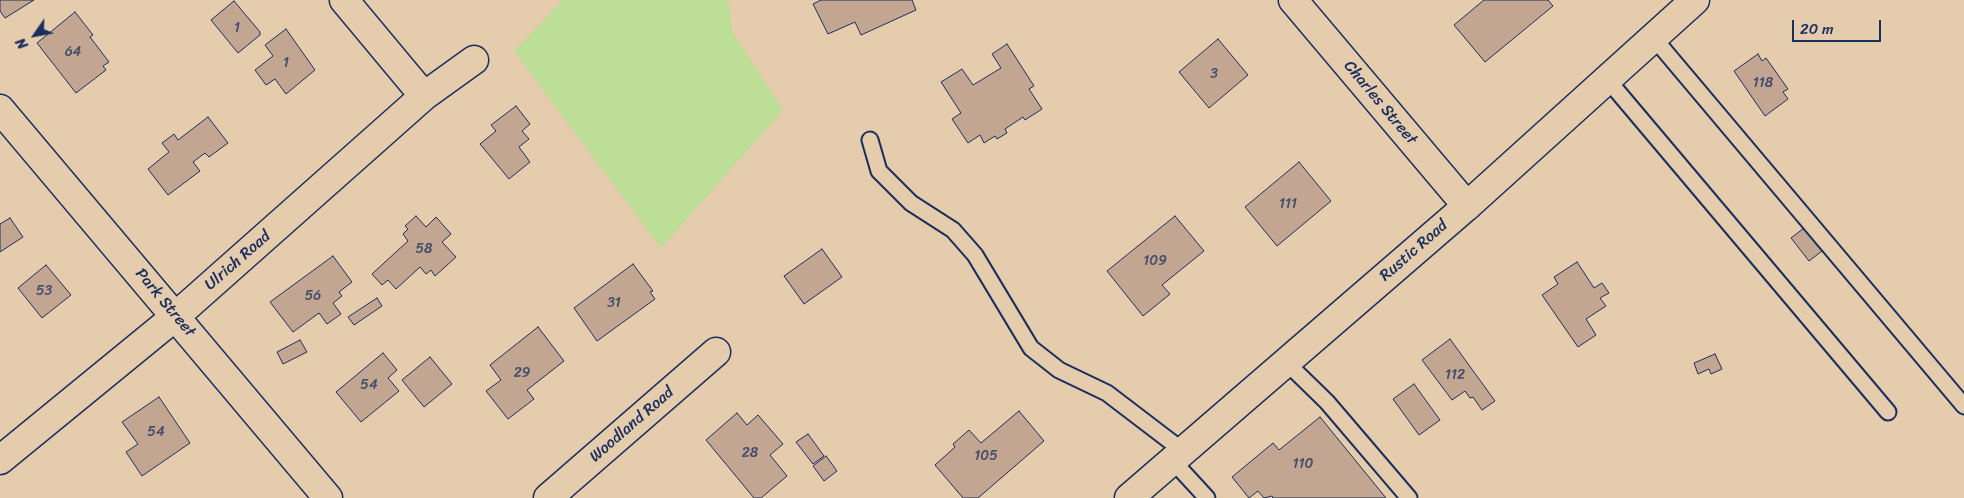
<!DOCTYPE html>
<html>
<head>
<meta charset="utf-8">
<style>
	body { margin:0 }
	#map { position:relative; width:1964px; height:498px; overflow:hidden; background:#e5ccad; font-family:Sriracha,sans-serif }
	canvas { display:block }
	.north { position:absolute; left:10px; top:10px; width:50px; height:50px; -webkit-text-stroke:4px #e5ccad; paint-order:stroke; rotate:237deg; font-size:14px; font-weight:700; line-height:20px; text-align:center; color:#1b2f5e }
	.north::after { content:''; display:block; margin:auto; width:18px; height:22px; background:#1b2f5e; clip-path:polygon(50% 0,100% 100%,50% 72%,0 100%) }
	.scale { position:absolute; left:1792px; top:20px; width:89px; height:22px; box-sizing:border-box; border:2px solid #1b2f5e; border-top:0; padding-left:6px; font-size:15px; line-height:18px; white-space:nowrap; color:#1b2f5e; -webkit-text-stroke:4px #e5ccad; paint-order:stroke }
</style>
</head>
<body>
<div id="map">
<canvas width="1964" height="498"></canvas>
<div class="north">N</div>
<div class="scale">20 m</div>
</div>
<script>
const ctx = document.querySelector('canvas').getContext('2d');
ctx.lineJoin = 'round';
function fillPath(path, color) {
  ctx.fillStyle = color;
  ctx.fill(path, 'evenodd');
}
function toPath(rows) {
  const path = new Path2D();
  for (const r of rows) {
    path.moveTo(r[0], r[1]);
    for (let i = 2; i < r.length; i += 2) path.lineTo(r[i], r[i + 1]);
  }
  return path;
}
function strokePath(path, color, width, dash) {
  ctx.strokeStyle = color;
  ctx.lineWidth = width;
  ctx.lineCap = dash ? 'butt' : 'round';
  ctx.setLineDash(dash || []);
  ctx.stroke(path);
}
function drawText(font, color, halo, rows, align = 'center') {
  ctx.font = font + ' Sriracha,sans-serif';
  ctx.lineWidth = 4;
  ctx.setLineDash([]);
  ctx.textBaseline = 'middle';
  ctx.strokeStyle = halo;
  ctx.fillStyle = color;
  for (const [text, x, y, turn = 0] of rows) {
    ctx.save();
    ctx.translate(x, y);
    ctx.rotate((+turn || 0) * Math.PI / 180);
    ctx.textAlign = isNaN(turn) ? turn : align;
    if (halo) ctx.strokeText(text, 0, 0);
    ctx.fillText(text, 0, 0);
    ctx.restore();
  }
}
const green = toPath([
	[563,0,728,0,733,33,783,110,661,248,514,51]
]);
const building = toPath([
	[0,0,34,0,5,18,0,11,0,0],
	[821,0,912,0,916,10,861,35,855,22,828,34,813,4,821,0],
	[1484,0,1548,0,1553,6,1485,62,1454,25,1484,0],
	[234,1,260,32,260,35,238,53,211,20,234,1],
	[75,12,93,35,90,37,109,62,103,66,106,70,76,93,37,43,75,12],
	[286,29,315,70,286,94,275,79,266,85,255,70,273,56,265,45,286,29],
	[1218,39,1248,75,1209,108,1179,72,1218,39],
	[1007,44,1034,86,1029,89,1042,109,1025,120,1023,117,1005,129,1007,133,997,139,995,136,984,143,980,135,968,143,952,119,961,113,941,82,962,69,973,85,1001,68,992,54,1007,44],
	[1758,54,1762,61,1766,58,1788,89,1783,92,1788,99,1765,116,1734,71,1758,54],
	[516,106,530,124,522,131,529,139,519,147,530,162,509,179,480,144,496,131,491,125,516,106],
	[208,117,228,143,209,157,205,153,193,162,200,171,168,195,148,169,169,152,162,143,174,134,178,140,208,117],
	[1299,162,1331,201,1277,246,1245,207,1299,162],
	[416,216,426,227,436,217,451,234,442,242,456,257,435,276,431,270,426,274,420,267,396,289,388,280,382,285,372,274,408,241,403,234,408,229,405,226,416,216],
	[1175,216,1204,251,1162,285,1170,294,1143,316,1107,271,1175,216],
	[10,218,23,237,0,252,0,224,10,218],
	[1808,225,1826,248,1809,261,1791,238,1808,225],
	[822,249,842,277,804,304,784,276,822,249],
	[333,256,352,282,339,292,342,296,333,303,341,314,327,324,319,313,293,332,270,302,333,256],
	[1577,262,1594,288,1602,283,1609,293,1600,298,1606,306,1586,319,1596,335,1578,347,1542,295,1558,284,1554,277,1577,262],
	[633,264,653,291,650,292,655,299,597,341,574,308,633,264],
	[46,265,71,295,42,318,18,288,46,265],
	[377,298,382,306,354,325,348,317,377,298],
	[538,327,564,361,527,390,534,399,508,419,486,391,501,380,490,365,538,327],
	[1450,339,1495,401,1482,410,1473,397,1470,398,1465,391,1452,400,1422,360,1450,339],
	[300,340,307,352,283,364,277,352,300,340],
	[383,353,397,370,388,378,399,391,361,422,336,392,383,353],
	[1715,354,1722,369,1711,374,1709,369,1698,374,1694,363,1715,354],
	[430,357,452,384,424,407,402,380,430,357],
	[1414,384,1440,420,1419,435,1393,399,1414,384],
	[159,397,190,443,142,476,126,452,138,444,122,422,159,397],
	[1019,411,1044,441,978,498,963,498,935,465,955,447,953,444,969,430,981,443,1019,411],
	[737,413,747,425,758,415,783,444,770,455,787,476,761,498,754,498,706,440,737,413],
	[1320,417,1386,498,1273,498,1272,496,1264,498,1258,491,1249,498,1232,477,1273,443,1279,450,1320,417],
	[808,434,824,456,813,464,796,442,808,434],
	[826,456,837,471,824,481,813,466,826,456]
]);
const service = toPath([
	[1653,37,1964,406],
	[1607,79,1888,412],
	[870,140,879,171,911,203,953,230,975,255,1031,348,1059,370,1107,393,1183,451],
	[1286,362,1327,402,1409,498],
	[1172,460,1207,498]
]);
const minor = toPath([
	[344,0,424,96],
	[1293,0,1467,206],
	[0,109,328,498],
	[0,460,176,316,424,96,474,60],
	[548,498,716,352]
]);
const tertiary = toPath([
	[1129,498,1467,206,1695,0]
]);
const numberNames = [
	["1",237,28],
	["64",73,52],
	["1",286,63],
	["3",1214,74],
	["118",1763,83],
	["111",1288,204],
	["58",424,249],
	["109",1155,261],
	["53",44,291],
	["56",313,296],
	["31",614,303],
	["29",522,373],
	["112",1455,375],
	["54",369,385],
	["54",156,432],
	["28",750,453],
	["105",986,456],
	["110",1303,464]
];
const streetNames = [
	["Charles Street",1380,103,50],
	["Rustic Road",1414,251,-41],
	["Ulrich Road",238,261,-41],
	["Park Street",165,303,50],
	["Woodland Road",632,425,-41]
];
fillPath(green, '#bdde97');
fillPath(building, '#c2a692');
strokePath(building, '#1b2f5e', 1);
strokePath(service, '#1b2f5e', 19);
strokePath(minor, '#1b2f5e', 31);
strokePath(tertiary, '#1b2f5e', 31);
strokePath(service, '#e5ccad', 15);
strokePath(minor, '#e5ccad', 28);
strokePath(tertiary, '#e5ccad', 28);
drawText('14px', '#454d6b', null, numberNames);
drawText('16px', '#1b2f5e', '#e5ccad', streetNames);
</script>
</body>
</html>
